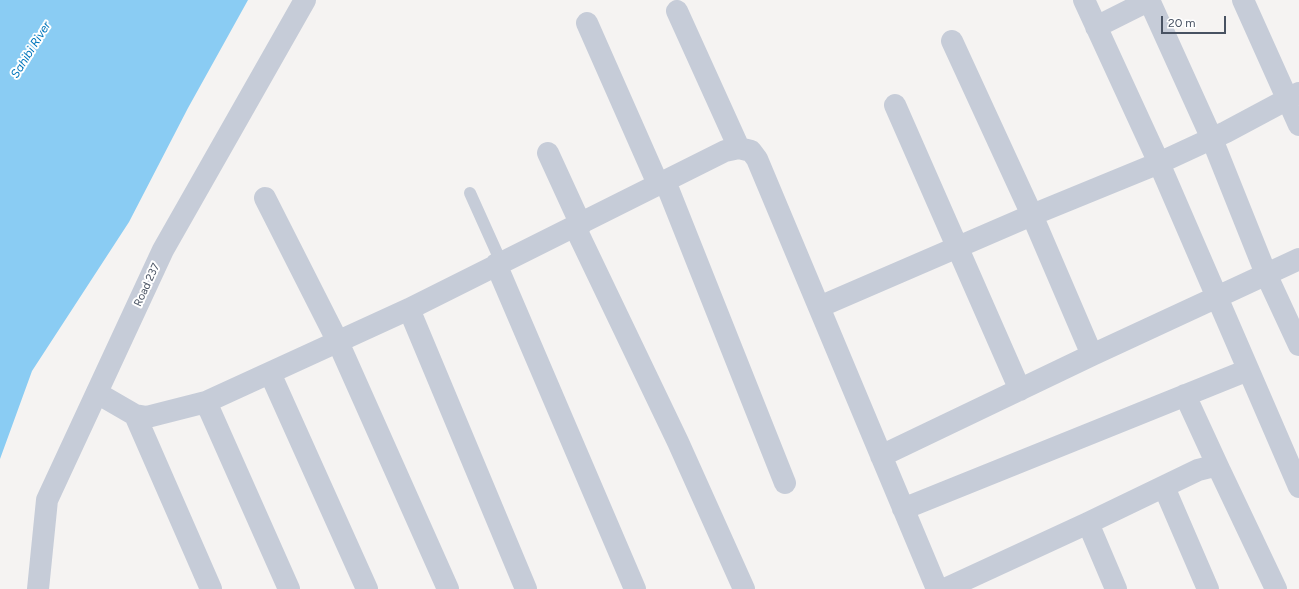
<!DOCTYPE html>
<html>
<head>
<meta charset="utf-8">
<style>
	body { margin:0 }
	#map { position:relative; width:1299px; height:589px; overflow:hidden; background:#f5f3f2; font-family:Figtree,sans-serif }
	canvas { display:block }
	.scale { position:absolute; left:1161px; top:16px; width:65px; height:18px; box-sizing:border-box; border:2px solid #485262; border-top:0; padding-left:5px; font-size:12px; line-height:14px; white-space:nowrap; color:#485262; -webkit-text-stroke:3px #fff; paint-order:stroke }
</style>
</head>
<body>
<div id="map">
<canvas width="1299" height="589"></canvas>
<div class="scale">20 m</div>
</div>
<script>
const ctx = document.querySelector('canvas').getContext('2d');
ctx.lineJoin = 'round';
function fillPath(path, color) {
  ctx.fillStyle = color;
  ctx.fill(path, 'evenodd');
}
function toPath(rows) {
  const path = new Path2D();
  for (const r of rows) {
    path.moveTo(r[0], r[1]);
    for (let i = 2; i < r.length; i += 2) path.lineTo(r[i], r[i + 1]);
  }
  return path;
}
function strokePath(path, color, width, dash) {
  ctx.strokeStyle = color;
  ctx.lineWidth = width;
  ctx.lineCap = dash ? 'butt' : 'round';
  ctx.setLineDash(dash || []);
  ctx.stroke(path);
}
function drawText(font, color, halo, rows, align = 'center') {
  ctx.font = font + ' Figtree,sans-serif';
  ctx.lineWidth = 4;
  ctx.setLineDash([]);
  ctx.textBaseline = 'middle';
  ctx.strokeStyle = halo;
  ctx.fillStyle = color;
  for (const [text, x, y, turn = 0] of rows) {
    ctx.save();
    ctx.translate(x, y);
    ctx.rotate((+turn || 0) * Math.PI / 180);
    ctx.textAlign = isNaN(turn) ? turn : align;
    if (halo) ctx.strokeText(text, 0, 0);
    ctx.fillText(text, 0, 0);
    ctx.restore();
  }
}
const water = toPath([
	[0,0,248,0,188,108,129,222,32,371,0,459]
]);
const service = toPath([
	[470,193,501,262]
]);
const minor = toPath([
	[1084,0,1159,163,1299,487],
	[1149,0,1212,139,1266,274,1299,345],
	[1243,0,1299,125],
	[677,11,739,148],
	[587,23,658,184],
	[1096,27,1150,0],
	[952,41,1032,215,1092,355],
	[895,105,1020,390],
	[548,153,581,225],
	[665,181,785,483],
	[265,198,338,342,448,589],
	[575,227,678,442,744,589],
	[496,264,635,589],
	[819,307,1032,215,1159,163,1226,132,1299,93],
	[409,309,526,589],
	[270,373,367,589],
	[97,393,135,415,147,417,206,402,409,309,725,151,739,148,751,151,757,159,937,589],
	[1185,395,1220,471],
	[206,402,289,589],
	[135,415,211,589],
	[881,456,1092,355,1299,259],
	[1164,487,1208,589],
	[903,509,1248,370],
	[1088,523,1116,589],
	[945,589,1088,523,1198,470,1214,466,1220,471,1276,589]
]);
const tertiary = toPath([
	[38,589,47,500,163,250,305,0]
]);
const streetNames = [
	["Road 237",147,285,-65]
];
const waterNames = [
	["Sahibi River",31,50,-58]
];
fillPath(water, '#8accf3');
strokePath(service, '#c6ccd8', 12);
strokePath(minor, '#c6ccd8', 22);
strokePath(tertiary, '#c6ccd8', 22);
drawText('11px', '#485262', '#fff', streetNames);
drawText('italic 12px', '#0176bc', '#fff', waterNames);
</script>
</body>
</html>
